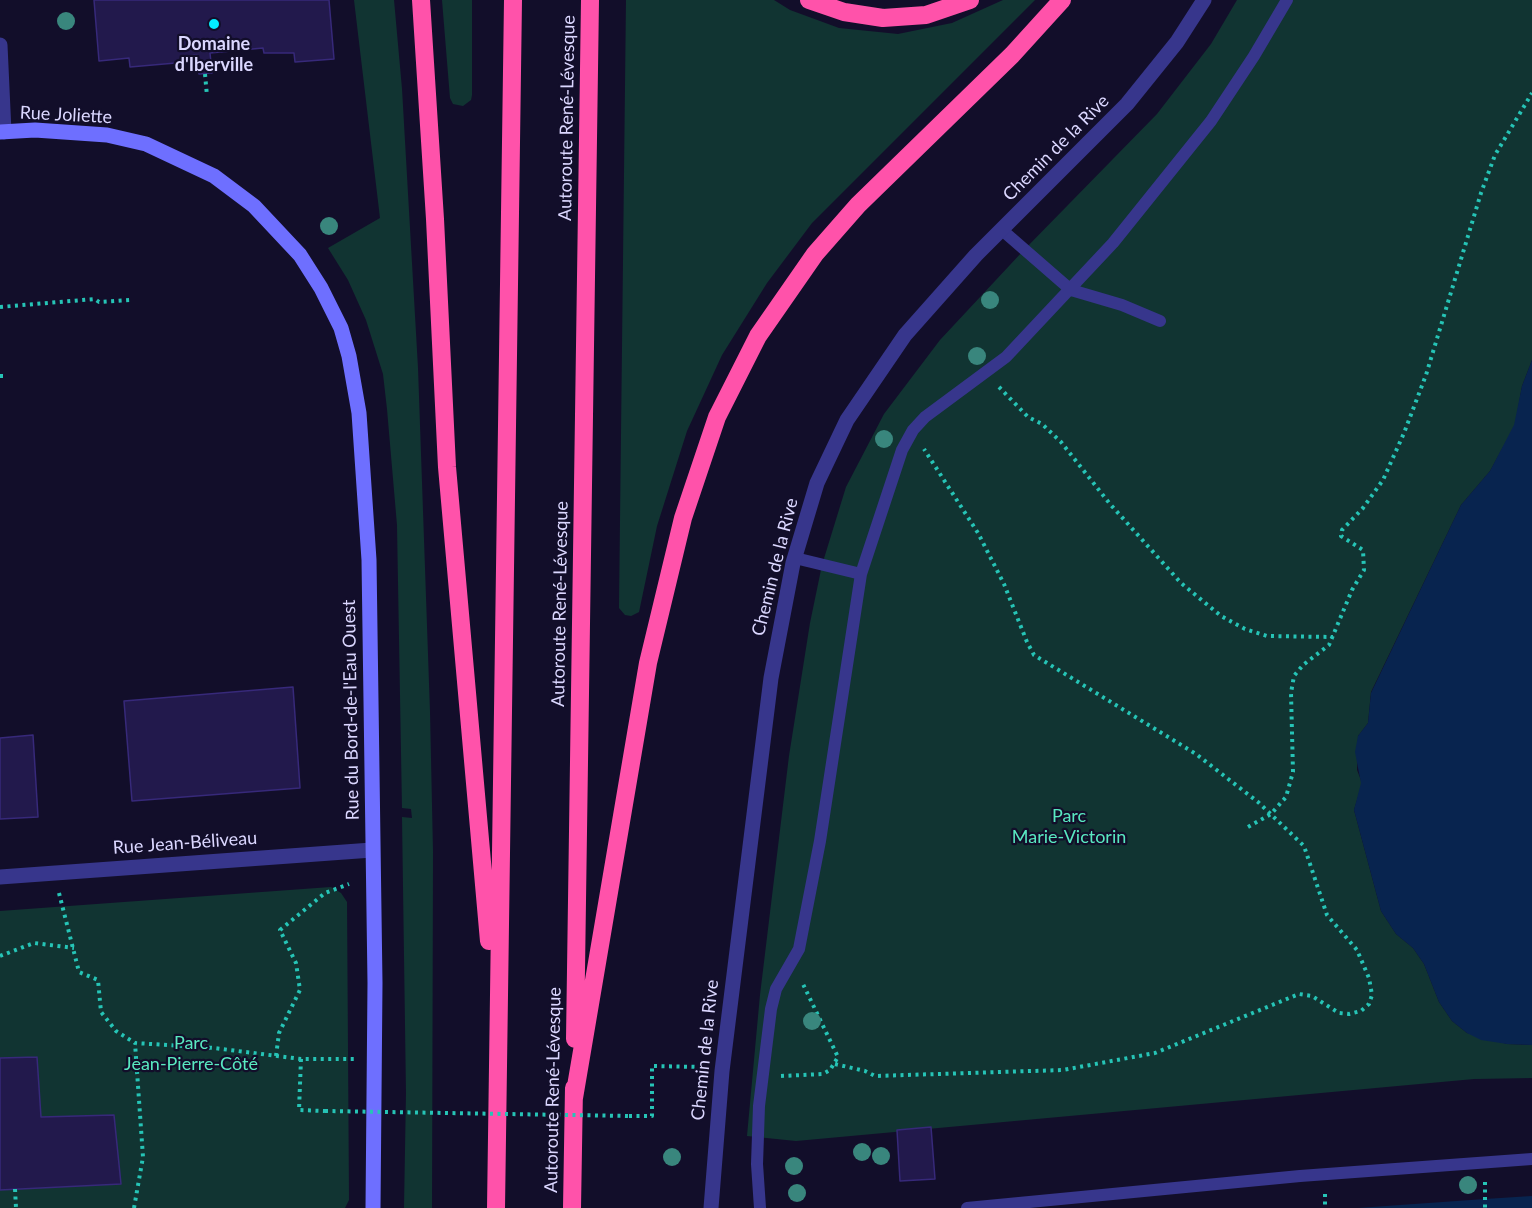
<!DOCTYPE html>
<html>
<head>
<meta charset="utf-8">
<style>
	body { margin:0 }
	canvas { display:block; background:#120e2a }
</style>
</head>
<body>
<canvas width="1532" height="1208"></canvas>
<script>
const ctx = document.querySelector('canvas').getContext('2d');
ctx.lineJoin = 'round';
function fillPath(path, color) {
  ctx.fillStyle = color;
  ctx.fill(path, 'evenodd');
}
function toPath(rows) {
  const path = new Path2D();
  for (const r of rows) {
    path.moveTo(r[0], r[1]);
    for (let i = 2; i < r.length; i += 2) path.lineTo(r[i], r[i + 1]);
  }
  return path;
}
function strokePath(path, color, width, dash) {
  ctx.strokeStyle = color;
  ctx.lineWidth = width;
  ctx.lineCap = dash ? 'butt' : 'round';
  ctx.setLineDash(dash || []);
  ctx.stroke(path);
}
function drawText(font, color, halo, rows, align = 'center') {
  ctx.font = font + ' Lato,sans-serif';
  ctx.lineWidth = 4.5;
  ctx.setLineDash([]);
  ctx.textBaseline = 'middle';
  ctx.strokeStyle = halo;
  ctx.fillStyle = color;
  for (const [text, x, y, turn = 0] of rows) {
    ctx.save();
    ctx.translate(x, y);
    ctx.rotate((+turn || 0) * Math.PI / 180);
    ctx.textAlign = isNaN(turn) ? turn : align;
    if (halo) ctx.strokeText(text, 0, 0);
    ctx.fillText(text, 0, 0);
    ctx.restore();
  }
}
const green = toPath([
	[354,0,394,0,402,89,418,368,430,712,433,852,432,1208,404,1208,406,1093,402,817,412,818,411,809,402,808,397,525,387,409,383,374,366,320,348,280,328,248,380,218],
	[442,0,472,0,472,95,471,100,463,106,453,104,450,98],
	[626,0,774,0,790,10,839,28,898,34,952,23,1003,0,1035,0,812,223,767,283,722,355,687,431,657,526,639,612,631,616,625,615,619,608],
	[1237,0,1532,0,1532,360,1522,386,1515,425,1490,471,1461,505,1371,692,1368,723,1358,736,1357,770,1362,783,1354,810,1381,911,1396,934,1413,948,1424,964,1439,1002,1452,1021,1467,1033,1507,1044,1532,1045,1532,1078,1474,1079,796,1141,747,1136,760,995,789,756,810,623,822,565,846,487,884,414,940,340,1023,251,1157,114,1211,44],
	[331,887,341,893,347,902,349,1200,345,1208,0,1208,0,911]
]);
const water = toPath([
	[1532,360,1532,1045,1507,1044,1481,1040,1467,1033,1452,1021,1439,1002,1424,964,1413,948,1396,934,1381,911,1354,810,1361,783,1355,752,1358,736,1368,723,1371,693,1461,505,1490,471,1514,425,1522,386],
	[1532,1196,1532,1208,1358,1208,1485,1199]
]);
const building = toPath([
	[94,0,329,0,334,59,295,62,294,53,264,53,263,48,210,53,212,73,199,74,197,55,186,56,187,62,130,67,129,58,99,61,94,0],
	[293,687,300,788,132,801,124,701,293,687],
	[33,735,38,817,0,819,0,738,33,735],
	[37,1057,41,1117,114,1115,121,1184,0,1190,0,1058,37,1057],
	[931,1127,935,1179,900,1181,897,1130,931,1127]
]);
const path = toPath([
	[205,74,207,96],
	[0,307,95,299,99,302,130,300],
	[0,376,3,376],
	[999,387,1028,417,1042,424,1061,442,1110,504,1181,583,1221,616,1245,629,1267,636,1333,637],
	[1248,827,1271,814,1286,797,1293,772,1291,693,1294,676,1303,665,1329,645,1352,590,1364,570,1363,550,1341,536,1342,530,1363,508,1383,480,1404,433,1426,375,1481,193,1495,155,1532,93],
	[59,893,79,972,98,980,101,1012,116,1031,135,1043,214,1048,301,1059,354,1059],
	[0,956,34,943,74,948],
	[276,1056,279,1033,300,990,296,963,280,930,325,893,349,884],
	[301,1059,299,1110,325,1111],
	[835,1064,865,1071,875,1076,1063,1070,1155,1053,1299,994,1312,996,1339,1013,1349,1014,1361,1011,1369,1004,1372,995,1369,978,1357,950,1327,915,1304,846,1258,802,1196,754,1034,655,1027,642,1004,584,978,533,924,449],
	[781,1076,823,1074,830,1070,838,1057,802,982],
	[629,1116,652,1116,652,1066,701,1067],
	[1485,1182,1485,1208],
	[15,1189,16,1208],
	[1325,1194,1325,1208],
	[134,1208,143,1157,135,1043]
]);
const lane = toPath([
	[1002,230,1071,290,1122,305,1160,321],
	[795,558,861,574],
	[760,1208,757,1164,759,1106,771,1009,776,989,799,949,820,841,861,574,902,450,913,430,925,417,1006,357,1113,243,1211,121,1254,56,1287,0],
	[967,1208,1300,1176,1532,1159]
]);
const street = toPath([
	[0,45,4,132],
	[0,877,372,850],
	[711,1208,722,1071,771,678,793,563,817,483,847,420,905,335,976,255,1127,104,1177,42,1204,0]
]);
const secondary = toPath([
	[0,132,35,130,107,135,146,144,214,176,254,206,300,255,321,288,341,328,349,356,359,413,369,560,375,983,373,1208]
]);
const highway = toPath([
	[421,0,435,219,447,467,489,941],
	[809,0,844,12,883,18,926,15,970,0],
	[575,1039,590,0],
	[574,1098,648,663,683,518,717,417,758,336,815,254,858,205,1012,55,1062,0],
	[496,1208,513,0],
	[572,1208,574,1088]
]);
const pathBridge = toPath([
	[325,1111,629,1116]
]);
const trees = [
	[66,21],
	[329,226],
	[990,300],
	[977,356],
	[884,439],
	[812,1021],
	[862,1152],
	[881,1156],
	[672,1157],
	[794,1166],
	[1468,1185],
	[797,1193]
];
const markers = [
	[214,24,6,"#03edff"]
];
const poiNames = [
	["Domaine",214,44],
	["d'Iberville",214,65]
];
const streetNames = [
	["Rue Joliette",66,115,3],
	["Autoroute René-Lévesque",567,118,-89],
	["Chemin de la Rive",1056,148,-45],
	["Chemin de la Rive",775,567,-76],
	["Autoroute René-Lévesque",560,604,-89],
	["Rue du Bord-de-l'Eau Ouest",351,710,-91],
	["Rue Jean-Béliveau",185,843,-4],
	["Chemin de la Rive",705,1050,-84],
	["Autoroute René-Lévesque",553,1090,-89]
];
const parkNames = [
	["Parc",1069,816],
	["Marie-Victorin",1069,837],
	["Parc",191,1043],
	["Jean-Pierre-Côté",191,1064]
];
fillPath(green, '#113432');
fillPath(water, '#08244f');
fillPath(building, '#22194c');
strokePath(building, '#37297a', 1.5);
strokePath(path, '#26c4b6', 4, [3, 4.5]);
strokePath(lane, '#37368c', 12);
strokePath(street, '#37368c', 15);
strokePath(secondary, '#6e6fff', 15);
strokePath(highway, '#ff52aa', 18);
strokePath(pathBridge, '#26c4b6', 4, [3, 4.5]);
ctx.fillStyle = '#39867d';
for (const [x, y] of trees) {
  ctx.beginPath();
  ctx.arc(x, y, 9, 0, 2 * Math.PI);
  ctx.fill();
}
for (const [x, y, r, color] of markers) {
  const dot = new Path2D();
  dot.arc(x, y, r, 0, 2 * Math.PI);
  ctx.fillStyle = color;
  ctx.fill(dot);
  strokePath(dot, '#120e2a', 2);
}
drawText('bold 18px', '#dbd7ff', '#120e2a', poiNames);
drawText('18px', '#dbd7ff', '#120e2a', streetNames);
drawText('18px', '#59e9c1', '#120e2a', parkNames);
</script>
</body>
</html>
